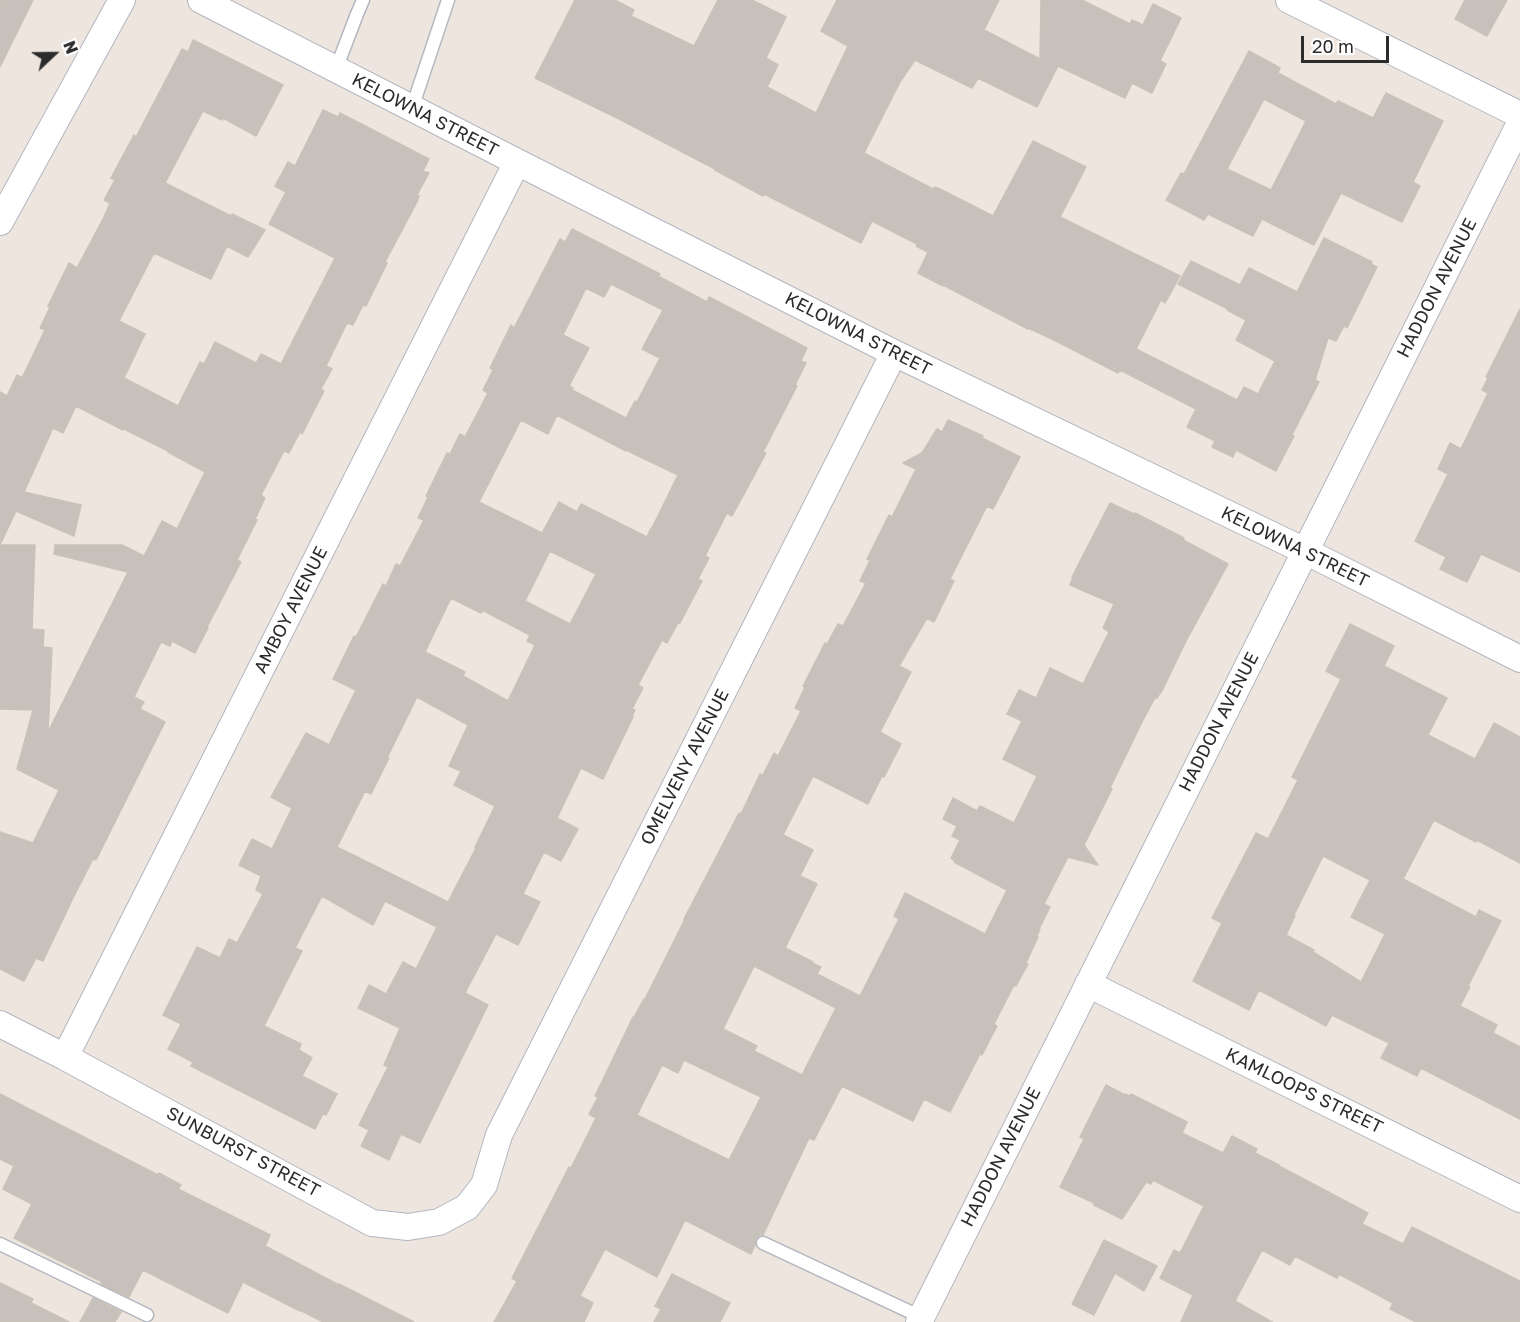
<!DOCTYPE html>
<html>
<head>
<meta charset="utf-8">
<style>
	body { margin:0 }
	#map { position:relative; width:1520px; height:1322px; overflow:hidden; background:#eee6de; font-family:"Golos Text",sans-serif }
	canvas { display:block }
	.north { position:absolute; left:24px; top:24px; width:60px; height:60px; -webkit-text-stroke:4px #fff; paint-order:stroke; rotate:68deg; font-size:16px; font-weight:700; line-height:24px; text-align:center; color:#2c2c2c }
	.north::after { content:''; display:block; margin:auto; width:21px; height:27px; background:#2c2c2c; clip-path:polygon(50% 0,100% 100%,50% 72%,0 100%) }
	.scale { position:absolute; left:1301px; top:36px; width:88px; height:27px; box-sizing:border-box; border:3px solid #2c2c2c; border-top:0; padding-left:8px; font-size:18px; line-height:21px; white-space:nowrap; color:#2c2c2c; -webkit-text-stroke:4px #fff; paint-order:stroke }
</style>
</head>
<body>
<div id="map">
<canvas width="1520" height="1322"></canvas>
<div class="north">N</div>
<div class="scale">20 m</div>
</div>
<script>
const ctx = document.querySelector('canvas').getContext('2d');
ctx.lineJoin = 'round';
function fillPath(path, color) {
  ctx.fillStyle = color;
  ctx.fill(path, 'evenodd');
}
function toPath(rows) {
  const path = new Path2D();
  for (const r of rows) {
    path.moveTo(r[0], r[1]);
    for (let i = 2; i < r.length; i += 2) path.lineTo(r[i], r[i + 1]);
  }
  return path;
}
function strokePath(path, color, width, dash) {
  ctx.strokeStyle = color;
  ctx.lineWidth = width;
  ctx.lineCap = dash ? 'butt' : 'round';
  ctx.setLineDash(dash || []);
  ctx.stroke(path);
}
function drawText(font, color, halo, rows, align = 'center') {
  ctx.font = font + ' "Golos Text",sans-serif';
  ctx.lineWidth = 4.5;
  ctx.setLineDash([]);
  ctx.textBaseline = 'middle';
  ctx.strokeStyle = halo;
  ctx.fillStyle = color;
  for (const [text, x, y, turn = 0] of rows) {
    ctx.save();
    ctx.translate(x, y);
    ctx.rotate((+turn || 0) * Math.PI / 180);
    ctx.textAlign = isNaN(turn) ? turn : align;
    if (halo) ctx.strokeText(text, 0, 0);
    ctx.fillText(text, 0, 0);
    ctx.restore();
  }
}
const building = toPath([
	[0,0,33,0,0,67,0,0],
	[575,0,615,0,634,10,631,16,694,46,718,0,752,0,786,17,766,58,778,65,767,87,816,113,848,46,821,31,837,0,999,0,984,30,1040,59,1041,0,1082,0,1130,24,1132,20,1143,25,1153,4,1181,18,1160,61,1166,64,1152,93,1132,83,1125,98,1058,66,1037,107,978,78,972,88,915,60,900,82,864,153,933,189,935,187,940,189,993,216,1033,141,1086,167,1060,217,1180,276,1165,303,1161,300,1136,349,1237,400,1244,387,1258,394,1275,361,1236,340,1246,320,1227,310,1228,309,1178,284,1191,261,1240,285,1249,268,1297,292,1324,238,1372,262,1371,264,1377,267,1347,328,1344,326,1336,341,1328,338,1315,380,1319,382,1292,435,1294,436,1276,471,1236,450,1233,457,1212,447,1215,441,1187,427,1196,409,1120,370,1118,373,1052,339,1028,328,1028,329,943,285,943,286,918,273,928,252,916,246,917,244,872,221,861,243,764,194,763,196,715,170,715,169,621,120,535,78,575,0],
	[1465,0,1507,0,1487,36,1455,19,1465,0],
	[193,40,283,85,256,136,223,118,222,120,203,111,165,183,231,216,232,214,265,230,248,257,227,246,211,279,154,253,119,321,145,334,124,378,178,406,200,362,204,364,215,342,256,363,261,354,281,364,335,258,269,224,286,192,275,186,288,162,295,166,323,110,338,117,340,113,429,159,423,171,429,173,417,195,419,196,417,202,385,262,387,263,366,306,363,305,353,325,347,323,326,366,332,369,321,389,324,391,302,434,300,432,289,453,284,451,261,495,265,498,255,519,257,520,237,560,241,562,207,627,208,628,195,653,172,641,170,646,161,642,134,697,144,702,140,709,165,722,96,860,93,859,74,896,43,961,36,958,24,981,0,969,0,832,33,843,59,790,17,769,33,710,0,709,0,392,7,396,17,375,22,378,45,330,40,328,50,307,48,306,69,263,77,268,104,217,110,203,104,200,115,180,111,178,120,161,134,135,136,137,182,49,188,52,193,40],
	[76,406,123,430,124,429,168,451,168,452,205,472,177,529,162,521,144,556,122,545,55,545,54,554,128,572,48,732,52,648,43,647,44,630,32,629,35,545,0,545,16,511,74,536,81,505,24,492,53,428,63,433,76,406],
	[1249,51,1280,68,1278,73,1336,104,1338,101,1373,118,1386,93,1443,121,1413,182,1420,186,1402,222,1341,193,1314,245,1262,219,1253,236,1208,214,1204,220,1166,200,1181,173,1184,174,1249,51],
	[1264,99,1306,121,1271,190,1227,169,1264,99],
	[572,229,660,274,658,276,707,302,709,297,807,348,801,361,806,363,795,385,797,386,763,452,766,453,743,496,732,516,727,513,705,556,709,558,698,579,702,581,680,623,678,623,667,643,662,640,638,685,643,688,632,709,635,710,632,716,633,717,603,779,581,768,557,818,578,829,561,861,544,852,523,894,540,902,518,945,496,934,465,993,488,1005,420,1143,401,1134,389,1160,361,1146,369,1130,359,1125,388,1067,384,1065,400,1028,358,1008,369,985,386,994,403,962,416,969,437,927,385,901,373,925,322,896,295,948,302,951,264,1026,301,1044,299,1050,312,1058,302,1076,337,1094,326,1115,323,1114,315,1129,191,1066,193,1062,168,1049,181,1024,163,1015,197,947,220,958,229,939,237,943,263,894,256,890,261,876,239,865,252,839,272,849,292,808,271,797,306,733,329,745,356,690,333,679,354,636,356,637,383,584,386,586,396,564,400,566,424,520,418,518,428,497,426,496,447,453,450,454,460,434,465,437,488,393,483,390,493,370,490,368,511,325,514,328,560,239,565,242,572,229],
	[611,284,663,310,642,349,660,358,637,402,635,401,626,418,572,390,573,388,569,386,589,348,563,335,586,288,604,297,611,284],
	[557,415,626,451,626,450,678,475,652,528,651,528,647,537,581,504,577,512,559,502,542,533,479,502,521,420,548,434,557,415],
	[550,551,596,574,570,624,525,601,550,551],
	[451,598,481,613,482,610,530,635,527,641,535,645,508,701,463,676,465,672,425,652,451,598],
	[417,697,468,725,449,766,461,771,454,785,495,806,475,847,476,848,448,902,337,847,365,791,371,794,389,758,387,758,417,697],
	[1520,309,1520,572,1481,554,1467,582,1440,569,1446,557,1415,541,1448,474,1438,469,1450,443,1461,449,1488,393,1482,390,1488,378,1486,377,1520,309],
	[948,420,983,436,982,438,1020,457,993,509,987,506,950,579,954,581,934,622,927,618,899,666,911,672,880,732,901,744,884,777,882,776,868,804,813,776,783,835,813,850,800,876,817,884,785,948,813,962,812,963,821,967,817,974,860,996,899,919,894,916,905,893,985,934,1007,890,954,862,955,861,951,858,960,840,952,836,957,826,943,819,953,798,977,811,980,806,1014,823,1037,776,1003,759,1022,721,1007,714,1019,690,1036,698,1050,668,1083,684,1109,632,1103,628,1114,604,1070,585,1073,577,1072,577,1110,503,1134,514,1135,513,1184,538,1183,540,1228,564,1185,643,1161,693,1160,693,1157,698,1155,698,1144,718,1110,788,1112,789,1084,845,1098,865,1068,857,1044,904,1050,907,1039,929,1040,929,1037,936,1038,937,1026,963,1028,964,1016,986,1014,985,994,1024,997,1026,982,1055,980,1054,950,1112,924,1099,913,1121,842,1086,814,1140,809,1138,763,1235,760,1235,756,1239,755,1245,751,1254,685,1220,657,1277,605,1249,580,1296,593,1303,584,1322,494,1322,517,1281,512,1278,569,1167,571,1168,596,1118,589,1114,598,1097,595,1096,633,1017,634,1017,644,999,645,999,685,919,684,919,739,813,741,814,760,774,763,775,774,753,778,756,801,711,795,708,805,687,803,686,825,643,827,644,838,624,843,626,866,583,860,581,870,560,867,559,889,515,892,517,916,469,903,463,922,453,937,429,942,432,948,420],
	[754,966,836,1008,802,1075,754,1051,757,1046,723,1029,754,966],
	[684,1060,761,1097,729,1160,637,1115,662,1065,678,1073,684,1060],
	[1350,624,1394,646,1384,666,1447,698,1428,735,1475,759,1494,723,1520,737,1520,863,1477,840,1476,842,1434,820,1403,879,1476,917,1479,910,1501,921,1468,986,1470,987,1460,1006,1497,1025,1493,1033,1520,1047,1520,1119,1421,1068,1417,1076,1381,1058,1389,1043,1332,1015,1326,1026,1259,990,1249,1010,1193,981,1222,923,1212,918,1256,833,1268,839,1298,780,1292,777,1341,679,1326,671,1350,624],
	[1323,856,1370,880,1351,917,1385,934,1361,982,1313,952,1314,950,1286,935,1295,916,1294,915,1323,856],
	[1106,1085,1125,1095,1125,1094,1130,1096,1131,1094,1187,1122,1182,1133,1223,1153,1232,1136,1257,1149,1255,1153,1279,1165,1279,1166,1368,1213,1362,1224,1403,1244,1412,1227,1520,1281,1520,1322,1416,1322,1390,1309,1393,1303,1339,1274,1337,1278,1295,1256,1290,1265,1262,1250,1235,1301,1272,1322,1181,1322,1193,1295,1160,1278,1174,1250,1180,1253,1204,1206,1153,1180,1151,1184,1146,1182,1122,1219,1094,1205,1094,1203,1060,1187,1084,1139,1080,1137,1106,1085],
	[0,1094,158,1175,159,1173,181,1185,178,1189,270,1235,265,1246,339,1285,339,1284,414,1322,323,1322,300,1310,300,1311,243,1282,228,1313,143,1270,129,1297,101,1284,102,1282,14,1238,32,1204,3,1189,14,1166,0,1159,0,1094],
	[1104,1240,1157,1266,1144,1291,1115,1273,1094,1315,1072,1304,1104,1240],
	[672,1274,730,1303,720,1322,654,1322,661,1309,655,1306,672,1274],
	[0,1283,33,1299,31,1303,69,1322,0,1322,0,1283],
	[93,1298,121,1312,115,1322,80,1322,93,1298]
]);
const service = toPath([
	[336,69,357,14,363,0],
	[412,108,448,0],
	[763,1243,921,1317],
	[0,1244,147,1315]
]);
const minor = toPath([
	[201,0,517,162,894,353,1305,551,1520,659],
	[1289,0,1520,115],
	[0,222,122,0],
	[1088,984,1520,1199],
	[0,1024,65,1057,372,1223,408,1227,439,1222,467,1207,484,1185,499,1135,894,353],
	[65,1057,517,162],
	[919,1322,1520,123]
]);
const streetNames = [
	["KELOWNA STREET",425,115,27],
	["HADDON AVENUE",1437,288,-63],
	["KELOWNA STREET",858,334,27],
	["KELOWNA STREET",1295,547,26],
	["AMBOY AVENUE",291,610,-63],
	["HADDON AVENUE",1219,722,-63],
	["OMELVENY AVENUE",685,767,-63],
	["KAMLOOPS STREET",1304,1091,26],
	["SUNBURST STREET",243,1152,28],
	["HADDON AVENUE",1001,1157,-63]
];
fillPath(building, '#c6c1ba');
strokePath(building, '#cac2b8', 1.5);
strokePath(service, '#b2b6c0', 15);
strokePath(minor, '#b2b6c0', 28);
strokePath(service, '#fff', 12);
strokePath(minor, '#fff', 26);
drawText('18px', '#2c2c2c', '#fff', streetNames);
</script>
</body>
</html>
